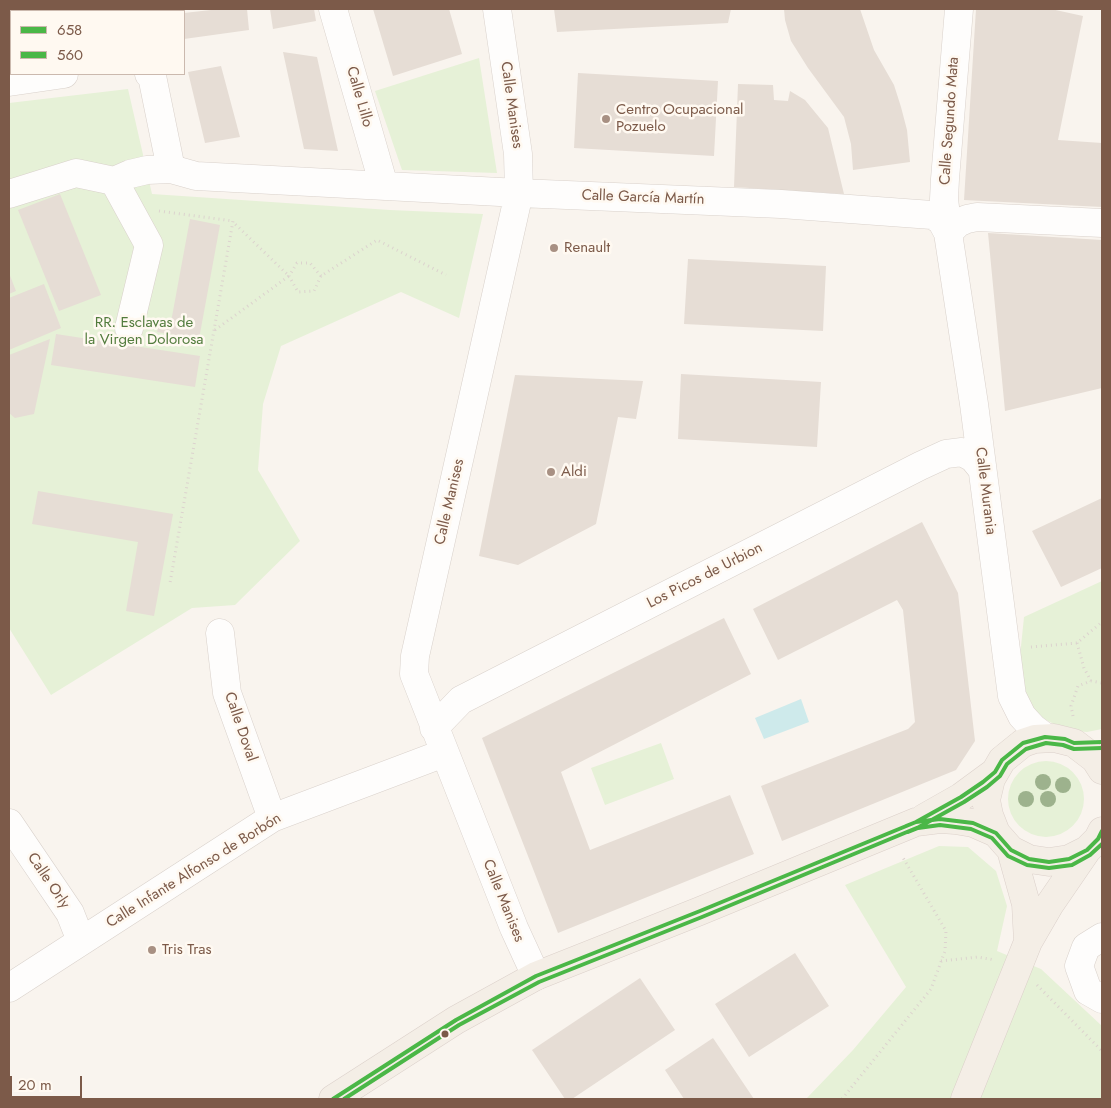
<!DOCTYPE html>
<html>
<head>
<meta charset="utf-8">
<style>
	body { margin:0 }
	#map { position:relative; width:1111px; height:1108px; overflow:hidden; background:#f9f4ee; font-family:Jost,sans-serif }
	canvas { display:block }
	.frame { position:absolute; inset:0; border:10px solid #7c5a49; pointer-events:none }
	.legend { position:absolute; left:10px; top:10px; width:175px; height:65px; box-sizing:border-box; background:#fff9f1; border:1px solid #cbb9ae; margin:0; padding:6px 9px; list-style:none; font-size:15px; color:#7c5a49 }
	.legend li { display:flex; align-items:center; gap:10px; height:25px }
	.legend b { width:25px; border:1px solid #cbb9ae }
	.scale { position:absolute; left:10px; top:1076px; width:72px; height:22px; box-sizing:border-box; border:2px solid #7c5a49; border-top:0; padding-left:6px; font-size:15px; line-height:18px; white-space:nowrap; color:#7c5a49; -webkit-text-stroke:4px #fff9f1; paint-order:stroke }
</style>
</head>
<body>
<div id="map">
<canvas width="1111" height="1108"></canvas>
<div class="frame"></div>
<ul class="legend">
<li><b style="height:6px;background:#4ab747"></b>658</li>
<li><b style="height:6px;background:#4ab747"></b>560</li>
</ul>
<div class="scale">20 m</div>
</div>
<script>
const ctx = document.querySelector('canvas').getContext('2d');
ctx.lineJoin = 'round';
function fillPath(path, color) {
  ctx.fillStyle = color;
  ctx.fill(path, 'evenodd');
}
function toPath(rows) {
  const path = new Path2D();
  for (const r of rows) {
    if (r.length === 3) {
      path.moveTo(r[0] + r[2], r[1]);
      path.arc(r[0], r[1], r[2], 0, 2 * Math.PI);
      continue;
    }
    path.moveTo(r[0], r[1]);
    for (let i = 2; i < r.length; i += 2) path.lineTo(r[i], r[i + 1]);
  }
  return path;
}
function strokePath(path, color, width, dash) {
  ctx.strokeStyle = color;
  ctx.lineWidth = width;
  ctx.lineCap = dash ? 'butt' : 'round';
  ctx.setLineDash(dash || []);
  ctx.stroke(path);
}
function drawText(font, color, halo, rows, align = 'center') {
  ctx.font = font + ' Jost,sans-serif';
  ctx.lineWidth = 5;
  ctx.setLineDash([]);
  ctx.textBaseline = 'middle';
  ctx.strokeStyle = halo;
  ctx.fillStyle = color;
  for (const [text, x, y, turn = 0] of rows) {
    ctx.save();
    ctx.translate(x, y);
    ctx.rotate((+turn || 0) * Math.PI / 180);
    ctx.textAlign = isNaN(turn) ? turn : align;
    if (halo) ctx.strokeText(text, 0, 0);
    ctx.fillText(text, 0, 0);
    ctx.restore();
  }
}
const green = toPath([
	[479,58,497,173,402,170,375,91],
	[128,89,152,194,390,210,483,214,459,318,401,292,281,346,263,404,258,470,300,541,235,605,192,608,51,695,9,628,9,103],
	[1102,581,1102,729,1087,732,1066,730,1044,719,1025,700,1019,666,1024,617],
	[661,743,674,779,605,805,591,768],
	[1046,799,38],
	[939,846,968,847,996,871,1007,906,997,951,1041,969,1102,1026,1102,1099,806,1099,853,1050,906,987,845,885]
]);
const water = toPath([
	[801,699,809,722,764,739,755,718]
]);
const building = toPath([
	[9,9,68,9,68,11,11,11,11,30,9,30],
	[220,9,247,9,249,30,184,39,184,13],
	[270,9,314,9,316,21,273,29],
	[373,9,449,9,462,54,393,76],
	[554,9,731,9,728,23,557,32],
	[784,9,860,9,874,50,894,85,901,107,907,130,910,162,853,170,851,144,844,117,808,68,791,41,785,20],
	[976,9,1051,9,1083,16,1058,140,1102,143,1102,207,964,200],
	[283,52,317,57,338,151,304,149],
	[221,66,240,137,205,143,188,72],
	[578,73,718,81,714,156,574,148],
	[738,84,773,85,774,100,788,101,790,91,805,100,828,128,844,194,734,187],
	[60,194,101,295,59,311,18,210],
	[190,219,220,225,199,339,157,332,160,320,171,322],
	[988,233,1102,240,1102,388,1005,411],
	[688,259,826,266,823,331,684,324],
	[9,273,16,291,9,294],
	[44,284,61,328,9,350,9,298],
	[56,334,200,356,195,387,51,365],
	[50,339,34,414,15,418,9,413,9,355],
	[681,374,821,382,817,447,678,439],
	[515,375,643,381,636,419,618,417,596,524,518,565,479,556],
	[38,491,173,514,154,616,126,611,138,542,32,524],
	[1102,498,1102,568,1061,587,1032,531],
	[922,522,958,593,975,741,956,770,782,841,761,786,908,729,915,722,903,610,897,600,778,660,753,609],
	[724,618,751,674,561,772,590,850,730,795,754,854,558,933,482,738],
	[795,953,829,1006,749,1057,715,1004],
	[640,978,675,1030,572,1099,565,1099,532,1050],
	[713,1038,754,1099,684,1099,665,1070]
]);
const path = toPath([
	[159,211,233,221,170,583],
	[321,276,310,263,297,263,289,276,298,292,314,291,321,276,377,240,446,275],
	[215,330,289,276,233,222],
	[1077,643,1084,668,1091,681],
	[1031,647,1077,643,1102,622],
	[1073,716,1071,706,1078,686,1091,681,1102,683],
	[941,961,978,957,995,960],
	[1037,985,1102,1051],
	[842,1099,931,989,945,951,946,931,902,856]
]);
const minor = toPath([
	[98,9,99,11],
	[333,9,384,186],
	[497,9,518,154,519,193,415,656,414,674,514,928,536,976],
	[959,9,945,179,944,199,948,233,974,404,1012,696,1022,716,1033,728,1045,737],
	[149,74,152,76,171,169],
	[9,82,64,74],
	[114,181,130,174,147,170,171,169,196,176,519,193,781,204,932,215,941,220,948,233],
	[9,194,76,173,114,181,149,245,129,328],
	[948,233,958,223,967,219,977,217,1102,223],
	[220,633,227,693,272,818],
	[434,728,461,700,920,466,946,454,962,452,973,458,982,469],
	[9,823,70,913,81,941],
	[1102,937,1086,947,1079,966,1088,991,1102,999],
	[9,988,272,818,439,755,443,750]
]);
const major = toPath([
	[1102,770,1095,759,1074,743,1054,738,1035,739,1023,743,1002,760,991,779,986,800,989,815,996,833,1011,850,1029,859,1049,862,1069,859,1087,850,1098,839,1102,831],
	[924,818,961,797,995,772],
	[1011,850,1026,904,1028,942],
	[333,1099,456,1020,536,976,700,911,916,822,940,819,955,820,973,823,996,833],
	[965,1099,1028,942,1050,904,1087,850]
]);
const bus1 = toPath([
	[906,826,916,822,940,819,973,823,996,833,1011,850,1029,859,1049,862,1069,859,1087,850,1098,839,1102,831],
	[333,1099,456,1020,536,976,700,911,916,822,961,797,983,782,995,772,1002,760,1023,743,1045,737,1065,739,1074,743,1102,742]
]);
const bus2 = toPath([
	[908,832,918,828,940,825,971,829,992,838,1008,856,1027,865,1049,868,1072,865,1090,855,1102,844],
	[344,1099,459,1025,539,982,702,917,919,827,964,802,987,787,1000,776,1007,764,1026,749,1046,743,1063,745,1074,749,1102,748]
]);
const trees = [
	[1043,782],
	[1063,785],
	[1026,799],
	[1048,799]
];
const markers = [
	[606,119,5,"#a89083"],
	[554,248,5,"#a89083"],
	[551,472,5,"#a89083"],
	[152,950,5,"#a89083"],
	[445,1034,4.5,"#7c5a49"]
];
const streetNames = [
	["Calle Lillo",359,97,74],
	["Calle Manises",511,105,82],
	["Calle Segundo Mata",950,121,-86],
	["Calle García Martín",643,198,2],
	["Calle Murania",985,491,83],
	["Calle Manises",450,502,-77],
	["Los Picos de Urbion",705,576,-27],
	["Calle Doval",240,727,71],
	["Calle Infante Alfonso de Borbón",194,871,-32],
	["Calle Orly",48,881,56],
	["Calle Manises",503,901,68]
];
const poiNames = [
	["Centro Ocupacional",616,110],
	["Pozuelo",616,127],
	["Renault",564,248],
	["Aldi",561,472],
	["Tris Tras",162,950]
];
const parkNames = [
	["RR. Esclavas de",144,323],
	["la Virgen Dolorosa",144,340]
];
fillPath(green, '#e6f1d7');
fillPath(water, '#ceeaeb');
fillPath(building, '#e6ddd5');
strokePath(minor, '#d9d1cb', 29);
strokePath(major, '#dbd0ca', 29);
strokePath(path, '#dcd3ce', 3, [1, 4]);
strokePath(minor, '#fefdfc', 28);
strokePath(major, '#f4eee6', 28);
strokePath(bus1, '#4ab747', 4);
strokePath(bus2, '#4ab747', 4);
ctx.fillStyle = '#9db28d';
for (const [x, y] of trees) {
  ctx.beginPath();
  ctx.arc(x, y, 8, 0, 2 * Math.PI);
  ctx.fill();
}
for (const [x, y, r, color] of markers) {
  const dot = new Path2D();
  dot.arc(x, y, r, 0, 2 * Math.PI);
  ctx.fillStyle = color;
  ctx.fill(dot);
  strokePath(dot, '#fff9f1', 2);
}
drawText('15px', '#7c5a49', '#fff9f1', streetNames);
drawText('15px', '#7c5a49', '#fff9f1', poiNames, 'left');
drawText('15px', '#527c3d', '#fff9f1', parkNames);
</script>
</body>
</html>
